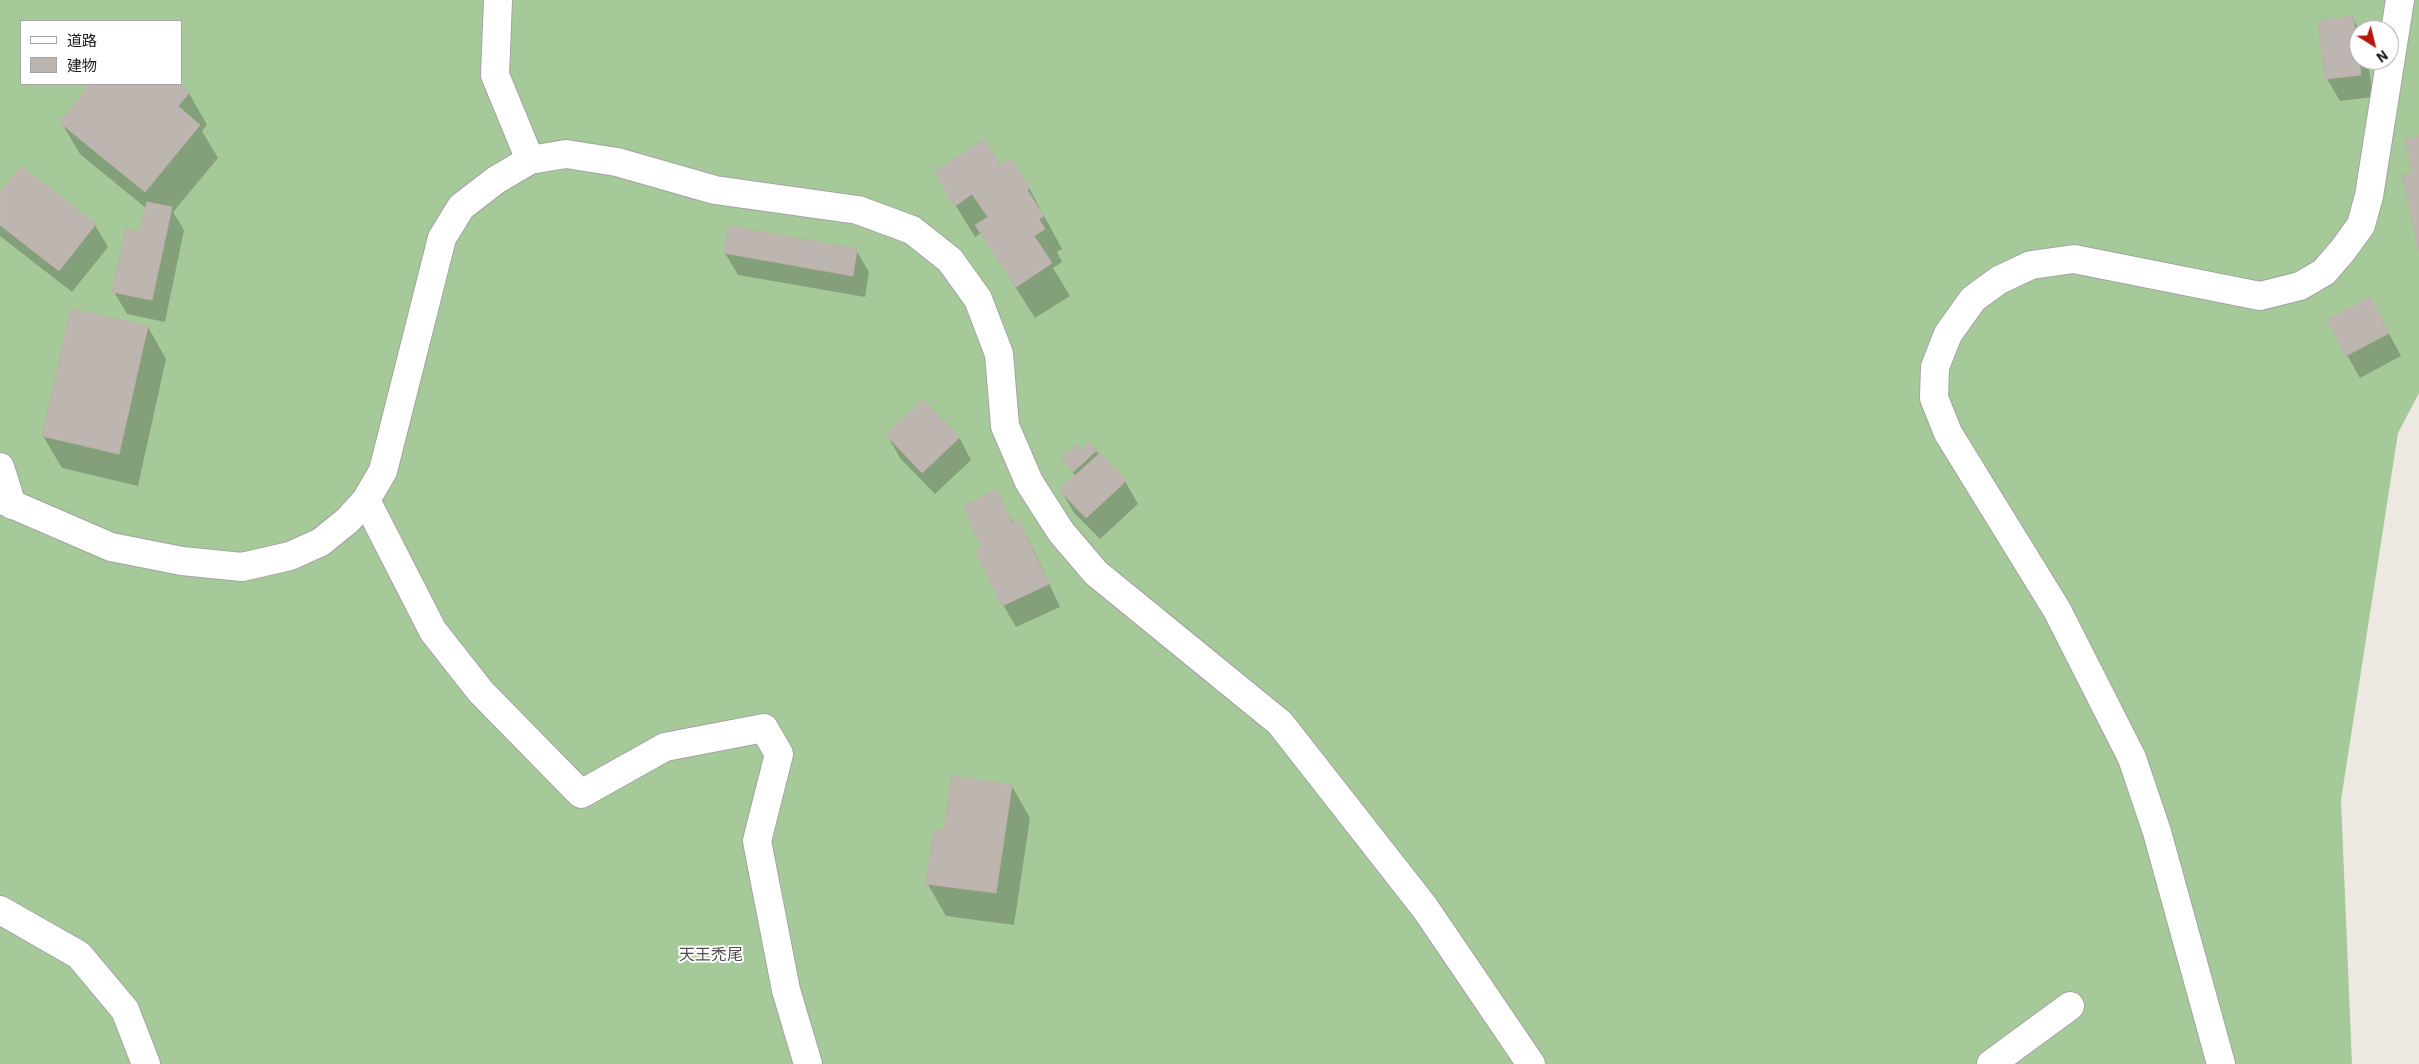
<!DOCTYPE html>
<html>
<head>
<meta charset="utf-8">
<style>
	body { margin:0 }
	#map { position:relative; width:2419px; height:1064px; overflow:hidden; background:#ede9e2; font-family:"IBM Plex Sans","Noto Sans JP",sans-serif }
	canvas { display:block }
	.legend { position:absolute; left:20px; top:20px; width:162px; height:65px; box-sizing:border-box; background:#fff; border:1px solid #a4a4a4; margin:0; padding:6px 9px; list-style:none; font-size:15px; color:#1c1c1c }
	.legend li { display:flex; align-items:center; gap:10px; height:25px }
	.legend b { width:25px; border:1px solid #a4a4a4 }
	.north { position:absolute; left:2349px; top:20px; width:50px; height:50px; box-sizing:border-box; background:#fff; border:1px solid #a4a4a4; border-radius:50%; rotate:144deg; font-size:14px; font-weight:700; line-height:20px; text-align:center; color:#1c1c1c }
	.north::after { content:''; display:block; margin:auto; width:18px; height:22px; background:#ba130e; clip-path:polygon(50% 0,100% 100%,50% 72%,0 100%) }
</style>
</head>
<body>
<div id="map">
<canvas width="2419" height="1064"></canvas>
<ul class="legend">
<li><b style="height:6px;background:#fff"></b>道路</li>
<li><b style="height:14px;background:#bdb5af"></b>建物</li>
</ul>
<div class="north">N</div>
</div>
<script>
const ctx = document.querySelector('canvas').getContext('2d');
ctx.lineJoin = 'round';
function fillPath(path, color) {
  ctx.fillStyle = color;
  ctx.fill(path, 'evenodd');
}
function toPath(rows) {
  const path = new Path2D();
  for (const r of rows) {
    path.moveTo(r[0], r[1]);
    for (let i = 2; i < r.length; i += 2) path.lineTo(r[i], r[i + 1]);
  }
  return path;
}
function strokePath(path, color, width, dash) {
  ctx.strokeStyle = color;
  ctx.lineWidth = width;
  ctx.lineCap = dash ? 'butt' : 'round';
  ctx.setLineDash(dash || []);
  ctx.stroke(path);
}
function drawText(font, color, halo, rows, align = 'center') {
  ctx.font = font + ' "IBM Plex Sans","Noto Sans JP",sans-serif';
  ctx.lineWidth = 4;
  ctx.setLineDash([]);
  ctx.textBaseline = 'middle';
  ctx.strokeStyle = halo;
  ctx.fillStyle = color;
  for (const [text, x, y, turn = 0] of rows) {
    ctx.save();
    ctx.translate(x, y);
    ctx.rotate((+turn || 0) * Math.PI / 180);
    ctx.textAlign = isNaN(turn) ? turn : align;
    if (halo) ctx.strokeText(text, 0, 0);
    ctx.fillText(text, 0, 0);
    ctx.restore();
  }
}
const forest = toPath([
	[0,0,2419,0,2419,393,2398,433,2341,800,2352,1064,0,1064],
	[21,21,181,21,181,84,21,84],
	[2359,30,2389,30,2389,60,2359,60]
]);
const shadow = toPath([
	[2352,18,2360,30,2359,60,2368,60,2373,97,2340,101,2327,79,2319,22],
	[92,84,178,84,189,93,207,125,202,131,218,158,173,212,184,230,165,322,127,314,114,292,141,233,147,209,80,154,61,122],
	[1001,167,1029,188,1062,249,1057,252,1062,262,1053,268,1070,296,1035,318,981,233,975,237,935,172],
	[0,195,95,225,108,247,72,292,0,236],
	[856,250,869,272,865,297,738,275,725,253],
	[2382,320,2401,356,2360,378,2347,355],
	[148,327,166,359,138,486,62,468,43,436],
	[887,435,959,437,971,460,935,494,900,458],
	[1096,451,1125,481,1138,504,1100,539,1074,513,1061,490,1076,477,1062,458],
	[996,492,1014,524,1018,522,1031,544,1060,607,1016,627,1003,605,984,548],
	[1012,786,1030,818,1014,925,946,916,927,883,945,832]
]);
const building = toPath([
	[2353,16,2361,75,2325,79,2318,21,2353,16],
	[91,84,180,84,190,92,178,106,200,125,145,192,59,122,91,84],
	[2419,136,2419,251,2402,176,2412,173,2405,140,2419,136],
	[984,140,1001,165,1011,159,1030,188,1027,190,1044,216,1039,219,1045,229,1034,236,1052,263,1016,287,975,225,988,217,972,194,955,206,934,172,984,140],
	[21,166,96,224,59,271,0,225,0,193,21,166],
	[147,202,172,207,152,300,112,292,126,228,140,231,147,202],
	[729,226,857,249,853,276,724,253,729,226],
	[2370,297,2389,333,2346,356,2327,320,2370,297],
	[71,309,148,326,119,454,42,436,71,309],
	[923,400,960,437,922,473,886,435,923,400],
	[1090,443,1097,450,1073,472,1061,458,1076,444,1082,450,1090,443],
	[1100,453,1126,481,1086,518,1059,490,1100,453],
	[997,490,1012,523,1019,520,1049,584,1002,606,976,551,982,548,963,506,997,490],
	[952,776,1012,785,996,893,926,884,934,829,944,831,952,776]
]);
const minor = toPath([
	[498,0,495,75,530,160],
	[0,467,12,505],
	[0,499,111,547,182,561,242,567,290,556,321,542,348,520,366,500,383,471,442,238,461,207,496,180,530,160,566,154,617,162,715,190,858,210,912,230,950,260,978,299,999,354,1005,426,1029,482,1061,532,1096,573,1280,723,1425,908,1531,1064],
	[366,500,433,631,481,692,581,794,665,747,764,728,779,754,757,841,786,990,808,1064],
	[0,910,79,955,125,1010,146,1064],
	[1991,1064,2070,1006],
	[2221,1064,2157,832,2132,758,2057,610,1948,433,1934,398,1935,367,1948,334,1973,299,1999,280,2031,265,2074,259,2260,296,2300,286,2324,272,2343,250,2361,225,2369,196,2400,0]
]);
const neighbourhoodNames = [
	["天王禿尾",711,955]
];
fillPath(forest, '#a6c99a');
fillPath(shadow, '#0003');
fillPath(building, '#bdb5af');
strokePath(building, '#bdb1a6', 1);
strokePath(minor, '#a3a3a3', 30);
strokePath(minor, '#fff', 28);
drawText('16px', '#4f4f4f', '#fff', neighbourhoodNames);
</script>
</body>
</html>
